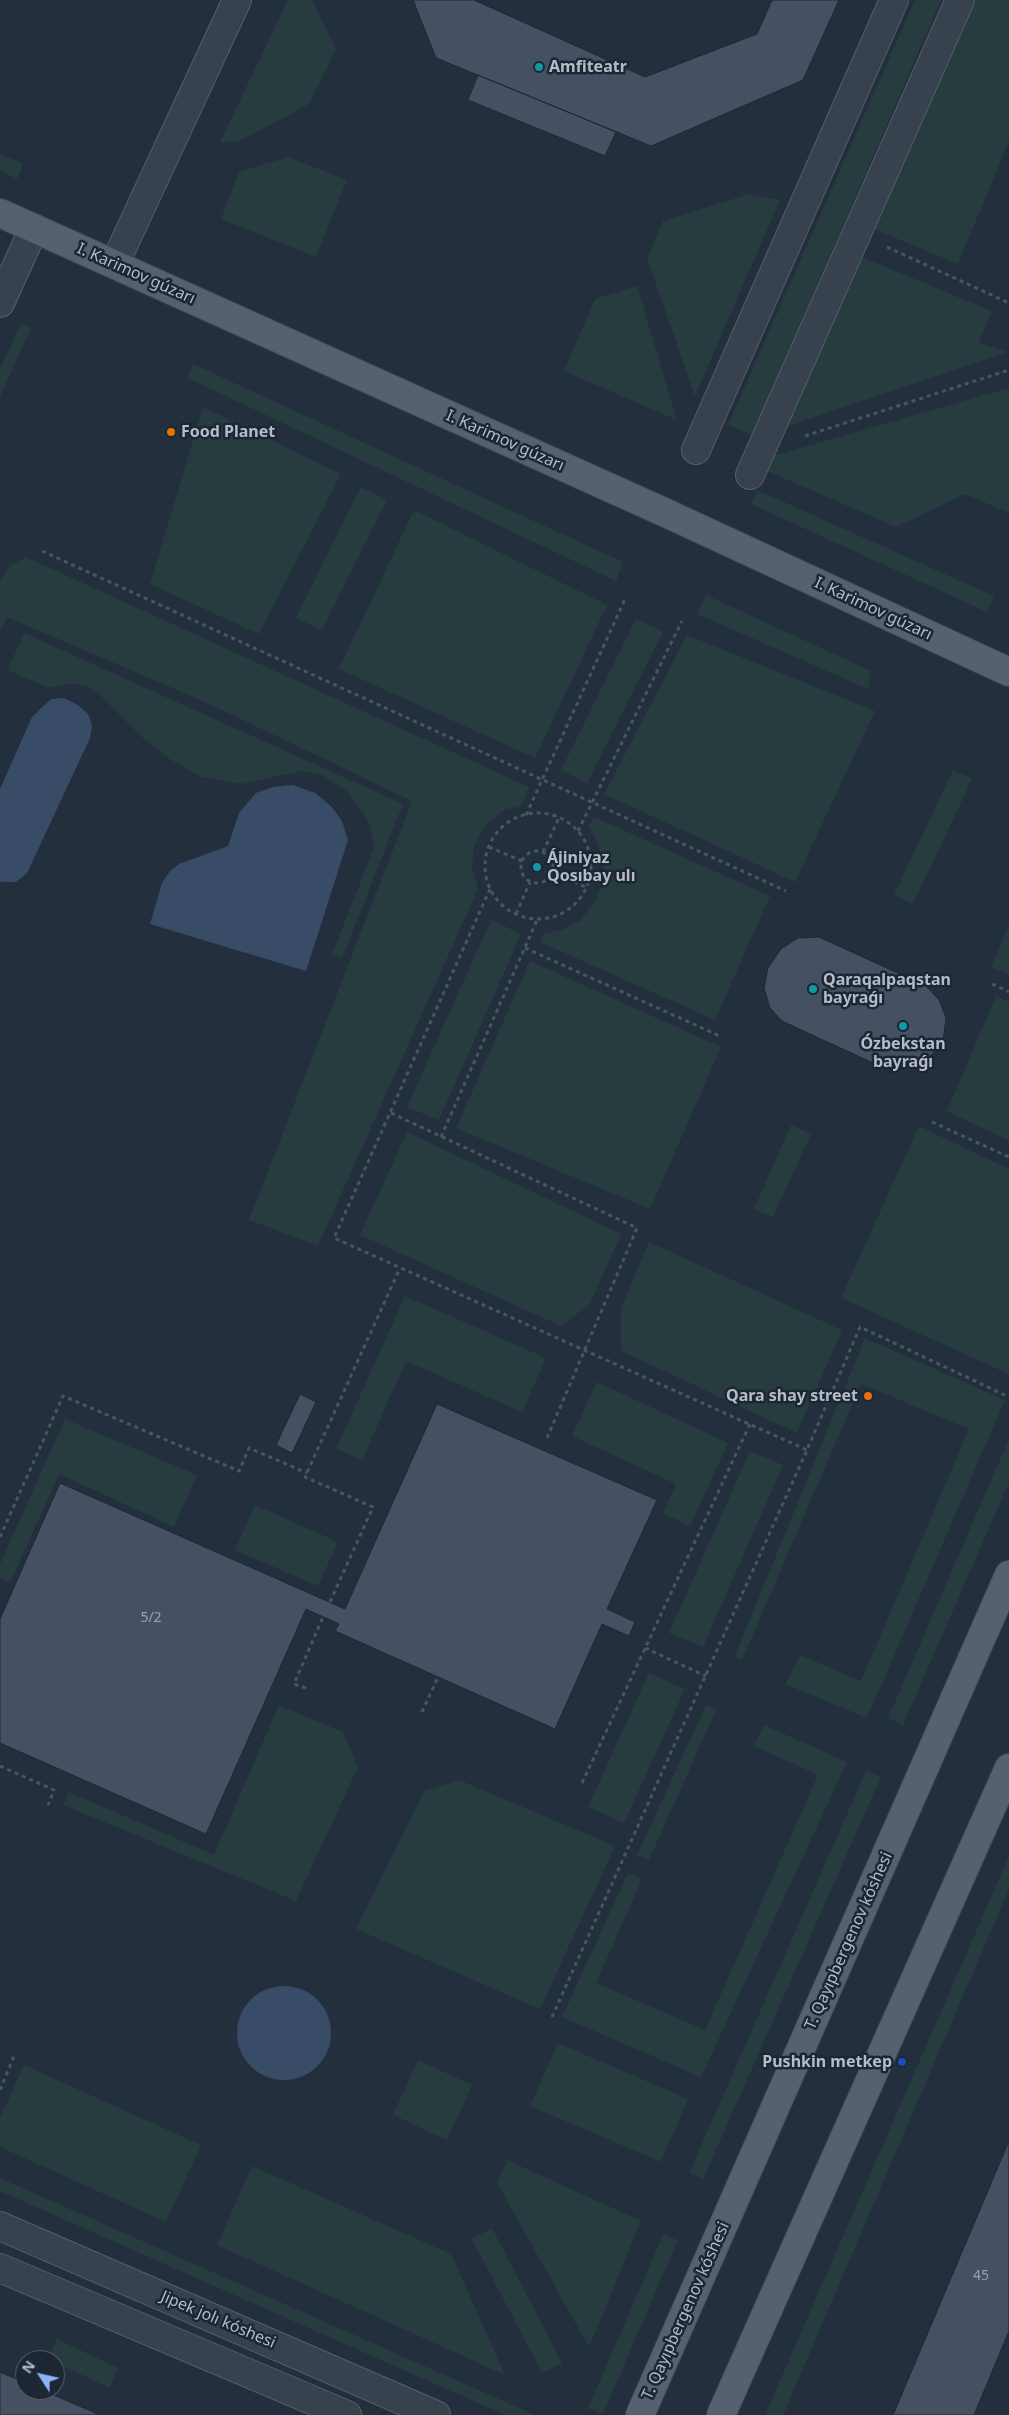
<!DOCTYPE html>
<html>
<head>
<meta charset="utf-8">
<style>
	body { margin:0 }
	#map { position:relative; width:1009px; height:2415px; overflow:hidden; background:#242f3e; font-family:"Noto Sans",sans-serif }
	canvas { display:block }
	.north { position:absolute; left:15px; top:2350px; width:50px; height:50px; box-sizing:border-box; background:#1d2633; border:1px solid #59626f; border-radius:50%; rotate:305deg; font-size:14px; font-weight:700; line-height:20px; text-align:center; color:#b4bcc9 }
	.north::after { content:''; display:block; margin:auto; width:18px; height:22px; background:#8ab4f8; clip-path:polygon(50% 0,100% 100%,50% 72%,0 100%) }
</style>
</head>
<body>
<div id="map">
<canvas width="1009" height="2415"></canvas>
<div class="north">N</div>
</div>
<script>
const ctx = document.querySelector('canvas').getContext('2d');
ctx.lineJoin = 'round';
function fillPath(path, color) {
  ctx.fillStyle = color;
  ctx.fill(path, 'evenodd');
}
function toPath(rows) {
  const path = new Path2D();
  for (const r of rows) {
    if (r.length === 3) {
      path.moveTo(r[0] + r[2], r[1]);
      path.arc(r[0], r[1], r[2], 0, 2 * Math.PI);
      continue;
    }
    path.moveTo(r[0], r[1]);
    for (let i = 2; i < r.length; i += 2) path.lineTo(r[i], r[i + 1]);
  }
  return path;
}
function strokePath(path, color, width, dash) {
  ctx.strokeStyle = color;
  ctx.lineWidth = width;
  ctx.lineCap = dash ? 'butt' : 'round';
  ctx.setLineDash(dash || []);
  ctx.stroke(path);
}
function drawText(font, color, halo, rows, align = 'center') {
  ctx.font = font + ' "Noto Sans",sans-serif';
  ctx.lineWidth = 5;
  ctx.setLineDash([]);
  ctx.textBaseline = 'middle';
  ctx.strokeStyle = halo;
  ctx.fillStyle = color;
  for (const [text, x, y, turn = 0] of rows) {
    ctx.save();
    ctx.translate(x, y);
    ctx.rotate((+turn || 0) * Math.PI / 180);
    ctx.textAlign = isNaN(turn) ? turn : align;
    if (halo) ctx.strokeText(text, 0, 0);
    ctx.fillText(text, 0, 0);
    ctx.restore();
  }
}
const green = toPath([
	[288,0,312,0,336,50,309,104,240,141,220,142],
	[915,0,941,0,752,435,728,425],
	[961,0,1009,0,1009,141,958,264,864,225],
	[0,154,23,164,17,179,0,171],
	[288,157,347,180,316,257,221,219,239,172],
	[749,194,780,200,695,396,647,258,663,221],
	[852,253,992,311,979,343,1008,352,770,432],
	[637,286,677,420,564,371,595,299],
	[21,323,31,328,0,397,0,369],
	[193,364,623,562,616,581,188,378],
	[1009,388,1009,513,965,494,896,527,765,470,759,460],
	[203,407,341,474,259,634,150,584],
	[361,487,387,500,322,630,296,618],
	[757,490,994,596,987,612,751,504],
	[414,510,607,605,535,758,339,669],
	[26,557,529,787,521,806,504,810,486,824,474,846,472,867,478,889,318,1246,249,1220,412,801,203,701,7,617,0,631,0,580,11,565],
	[706,595,871,671,868,689,697,614],
	[636,619,663,632,587,783,561,770],
	[24,633,403,804,342,958,332,954,374,848,368,820,347,791,322,775,301,771,241,784,202,777,171,760,142,737,100,695,85,685,67,684,48,688,8,670],
	[687,635,875,711,795,882,604,794],
	[953,770,972,779,913,904,894,895],
	[594,817,770,896,715,1020,540,942,543,934,561,930,580,921,595,901,604,880,602,858,595,836,588,827],
	[491,920,521,934,439,1120,407,1107],
	[1009,925,1009,975,991,967],
	[530,961,721,1047,650,1209,456,1128],
	[996,996,1009,1002,1009,1141,947,1111],
	[791,1125,811,1134,773,1217,754,1209],
	[919,1126,1009,1169,1009,1374,841,1298],
	[407,1132,621,1234,590,1304,561,1326,360,1235],
	[649,1242,842,1330,797,1433,621,1351,621,1308],
	[405,1296,546,1358,522,1412,406,1361,362,1460,336,1449],
	[865,1338,1005,1400,867,1718,785,1684,800,1655,861,1681,969,1429,861,1384,742,1660,734,1658],
	[597,1382,728,1443,690,1526,663,1513,676,1484,572,1436],
	[65,1419,197,1475,174,1527,59,1474,10,1583,0,1578,0,1564],
	[1009,1439,1009,1482,903,1725,888,1718],
	[750,1451,783,1465,703,1647,669,1633],
	[255,1505,338,1542,318,1586,235,1550],
	[649,1673,685,1689,624,1823,588,1807],
	[279,1705,343,1732,358,1767,296,1901,63,1805,69,1792,214,1855],
	[706,1705,716,1710,649,1860,637,1855],
	[764,1725,847,1762,701,2077,562,2017,628,1873,642,1879,596,1983,705,2030,818,1775,754,1746],
	[866,1771,881,1777,703,2179,689,2173],
	[459,1780,615,1846,540,2009,356,1929,424,1791],
	[1009,1856,1009,1889,783,2415,765,2415],
	[558,2043,688,2099,661,2162,530,2106],
	[418,2060,472,2085,447,2140,393,2115],
	[24,2065,201,2145,166,2222,0,2147,0,2118],
	[507,2160,641,2221,589,2347,497,2183],
	[252,2166,451,2254,505,2375,217,2245],
	[0,2178,535,2415,505,2415,0,2191],
	[492,2228,562,2363,542,2373,472,2239],
	[663,2235,678,2240,603,2414,588,2408],
	[57,2339,118,2368,109,2388,55,2362,55,2360,48,2359]
]);
const water = toPath([
	[64,698,78,705,88,714,92,725,90,738,27,873,16,882,2,882,0,881,0,789,32,717,51,699],
	[293,785,315,793,331,806,342,821,348,840,306,971,150,924,162,883,170,871,179,864,228,846,239,813,256,793,273,787],
	[284,2033,47]
]);
const building = toPath([
	[413,0,474,0,645,77,757,34,772,0,839,0,803,80,651,146,436,58,413,0],
	[478,75,616,132,605,156,468,100,478,75],
	[819,937,926,986,939,1000,946,1018,943,1041,928,1059,908,1067,886,1069,782,1021,770,1008,764,988,768,968,781,949,798,938,819,937],
	[813,989,5.5],
	[903,1026,5.5],
	[300,1394,316,1402,292,1453,276,1445,300,1394],
	[437,1404,657,1500,607,1609,635,1622,629,1636,602,1624,555,1729,335,1631,339,1624,306,1609,206,1834,0,1743,0,1619,60,1483,345,1609,437,1404],
	[1009,2141,1009,2331,974,2415,893,2415,1009,2141],
	[0,2372,25,2383,25,2390,42,2390,100,2415,0,2415,0,2372]
]);
const path = toPath([
	[887,247,1009,303],
	[805,436,1009,370],
	[42,551,786,891],
	[538,866,53],
	[526,815,626,597],
	[578,831,682,621],
	[489,847,522,861],
	[537,867,16],
	[543,852,559,818],
	[552,872,586,887],
	[490,889,334,1238,807,1450],
	[516,914,530,882],
	[525,948,722,1037],
	[992,984,1009,992],
	[391,1113,637,1228,547,1438],
	[932,1122,1009,1157],
	[441,1137,538,918],
	[0,1537,63,1396,239,1471,249,1448,307,1473],
	[330,1602,373,1507,305,1477,400,1268],
	[645,1648,706,1676],
	[306,1688,294,1684,323,1617],
	[422,1712,438,1677],
	[0,1766,54,1790,48,1805],
	[582,1783,750,1424],
	[552,2017,807,1450,860,1327,1009,1397],
	[0,2090,15,2054]
]);
const minor = toPath([
	[115,263,237,0],
	[0,303,34,228],
	[696,450,894,0],
	[750,475,960,0],
	[0,2226,436,2415],
	[0,2268,347,2415]
]);
const major = toPath([
	[0,213,666,513,1009,672],
	[640,2415,1009,1575],
	[721,2415,1009,1768]
]);
const markers = [
	[539,67,5,"#0f9aa8"],
	[171,432,5,"#e8710a"],
	[537,867,5,"#0f9aa8"],
	[813,989,5,"#0f9aa8"],
	[903,1026,5,"#0f9aa8"],
	[868,1396,5,"#e8710a"],
	[902,2062,5,"#1a4fb4"]
];
const numberNames = [
	["5/2",151,1618],
	["45",981,2276]
];
const poiNames = [
	["Amfiteatr",549,67],
	["Food Planet",181,432],
	["Ájiniyaz",547,858],
	["Qosıbay ulı",547,876],
	["Qaraqalpaqstan",823,980],
	["bayraǵı",823,998],
	["Ózbekstan",903,1044,"center"],
	["bayraǵı",903,1062,"center"],
	["Qara shay street",858,1396,"right"],
	["Pushkin metkep",892,2062,"right"]
];
const streetNames = [
	["I. Karimov gúzarı",136,274,24],
	["I. Karimov gúzarı",505,441,24],
	["I. Karimov gúzarı",873,609,25],
	["T. Qayıpbergenov kóshesi",849,1941,-66],
	["T. Qayıpbergenov kóshesi",686,2311,-66],
	["Jipek jolı kóshesi",218,2320,23]
];
fillPath(green, '#263c3f');
fillPath(water, '#394c67');
fillPath(building, '#455162');
strokePath(building, '#1f2835', 1);
strokePath(minor, '#565f6c', 30);
strokePath(major, '#414a57', 30);
strokePath(path, '#44595c', 3, [4, 4]);
strokePath(minor, '#38414e', 28);
strokePath(major, '#56606e', 28);
for (const [x, y, r, color] of markers) {
  const dot = new Path2D();
  dot.arc(x, y, r, 0, 2 * Math.PI);
  ctx.fillStyle = color;
  ctx.fill(dot);
  strokePath(dot, '#1d2633', 2);
}
drawText('14px', '#98a1af', null, numberNames);
drawText('bold 16px', '#b4bcc9', '#1d2633', poiNames, 'left');
drawText('16px', '#b4bcc9', '#1d2633', streetNames);
</script>
</body>
</html>
